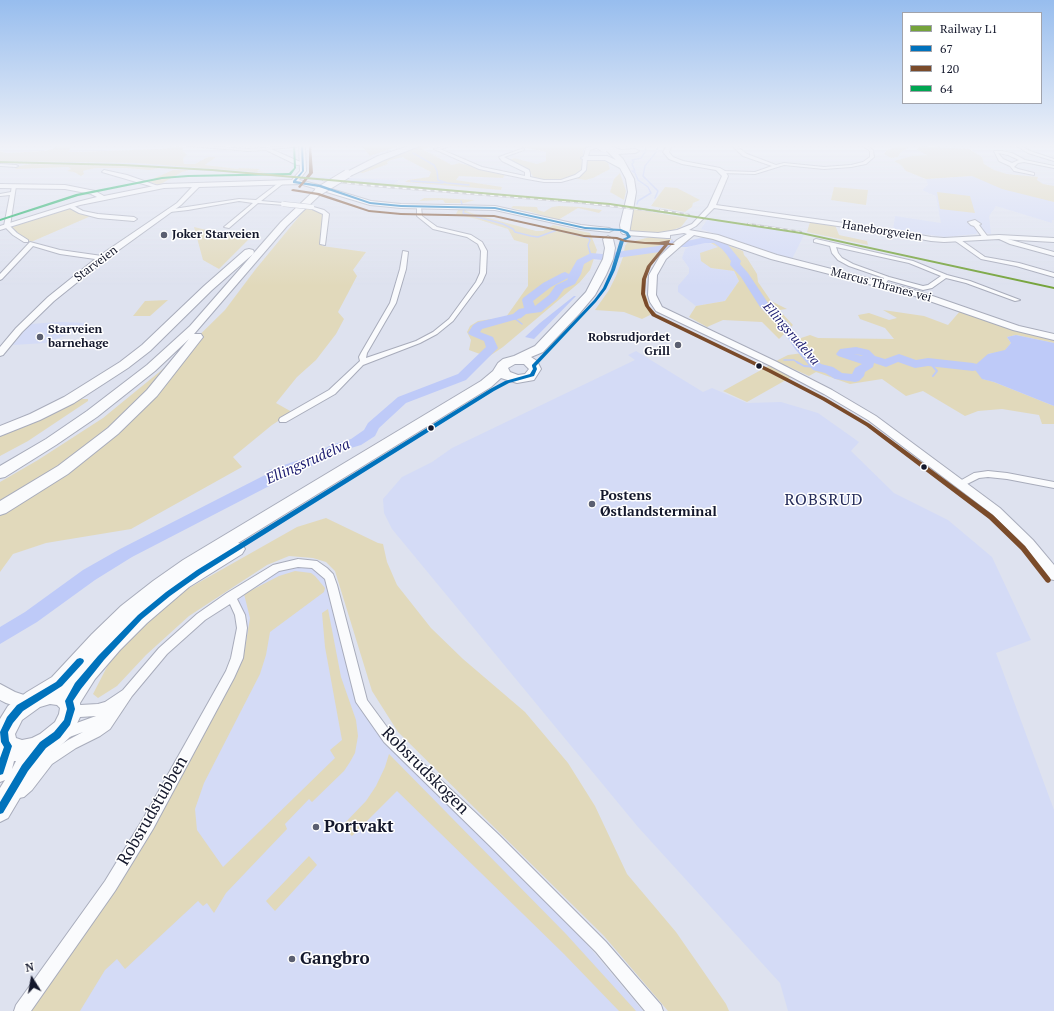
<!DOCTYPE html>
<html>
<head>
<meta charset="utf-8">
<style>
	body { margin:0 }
	#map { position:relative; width:1054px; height:1011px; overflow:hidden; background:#dee2ef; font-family:"PT Serif",serif }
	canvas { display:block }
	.legend { position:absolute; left:902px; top:12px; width:140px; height:92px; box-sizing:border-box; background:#fff; border:1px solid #a1a3ab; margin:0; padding:5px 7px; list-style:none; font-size:12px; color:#14182c }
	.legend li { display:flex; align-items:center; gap:8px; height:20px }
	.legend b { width:20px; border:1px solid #a1a3ab }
	.north { position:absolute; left:12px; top:959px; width:40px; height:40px; -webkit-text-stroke:3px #fff; paint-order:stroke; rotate:349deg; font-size:11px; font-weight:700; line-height:16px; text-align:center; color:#14182c }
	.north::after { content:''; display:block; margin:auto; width:14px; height:18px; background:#14182c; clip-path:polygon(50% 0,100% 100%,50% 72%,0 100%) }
</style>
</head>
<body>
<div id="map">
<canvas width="1054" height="1011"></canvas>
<ul class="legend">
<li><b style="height:5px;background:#75a33b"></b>Railway L1</li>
<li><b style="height:5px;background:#0072bc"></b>67</li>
<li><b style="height:5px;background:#7a4b2a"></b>120</li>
<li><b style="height:5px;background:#00a651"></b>64</li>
</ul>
<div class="north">N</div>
</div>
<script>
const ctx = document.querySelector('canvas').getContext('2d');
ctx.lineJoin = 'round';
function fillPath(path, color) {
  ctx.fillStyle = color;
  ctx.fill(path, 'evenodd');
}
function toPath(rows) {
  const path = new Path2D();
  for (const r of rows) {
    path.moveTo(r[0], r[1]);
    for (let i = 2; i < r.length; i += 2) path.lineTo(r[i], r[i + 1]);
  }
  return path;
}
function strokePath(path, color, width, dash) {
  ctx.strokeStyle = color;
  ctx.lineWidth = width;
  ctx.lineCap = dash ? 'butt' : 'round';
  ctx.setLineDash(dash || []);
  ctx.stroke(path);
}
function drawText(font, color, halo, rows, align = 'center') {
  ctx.font = font + ' "PT Serif",serif';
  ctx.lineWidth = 3;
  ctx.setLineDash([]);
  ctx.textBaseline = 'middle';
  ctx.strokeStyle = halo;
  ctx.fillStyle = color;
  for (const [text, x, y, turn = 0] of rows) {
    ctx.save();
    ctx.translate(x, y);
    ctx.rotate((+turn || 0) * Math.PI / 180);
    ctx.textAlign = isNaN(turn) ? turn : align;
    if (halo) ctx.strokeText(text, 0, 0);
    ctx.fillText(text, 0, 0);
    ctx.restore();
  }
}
const built = toPath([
	[0,161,136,163,321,177,399,180,389,188,234,173,131,166,0,163],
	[972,176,1054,202,1054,220,1052,220,1052,223,996,206,989,216,991,234,978,231,976,234,945,237,893,230,895,216,941,223,936,196,922,190,928,185,926,179],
	[707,220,771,229,804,235,792,259,701,229],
	[706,242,718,246,711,268,734,271,739,281,725,301,696,306,678,292,678,286,689,273,689,268,682,258,685,249,691,246],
	[59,322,89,323,73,333,45,343,13,345,30,324],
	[636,351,703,392,712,388,747,403,781,402,818,413,859,442,851,451,894,493,948,520,992,557,1031,640,996,653,1054,810,1054,1011,788,1011,780,983,638,827,392,529,384,513,383,499,402,477,432,462,452,448,635,360,628,355],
	[297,565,314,568,323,577,330,587,359,704,386,744,450,806,585,942,643,1011,26,1011,144,824,244,644,248,618,235,595,275,571]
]);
const green = toPath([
	[58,145,72,145,68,152,77,152,162,149,178,146,183,148,183,151,187,155,183,158,184,164,195,164,208,157,216,157,205,165,238,169,239,168,260,169,257,171,268,173,136,163,0,161,0,151,6,153,44,151,53,149],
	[361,145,401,145,370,156],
	[425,145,439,145,422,149,452,165,459,163,505,175,503,178,459,176,456,180,502,187,501,190,405,182,408,180,429,177,431,172,402,157,391,160,387,162,388,164,363,173,356,172,389,157],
	[514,145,594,145,583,150,583,156,603,160,608,163,610,169,593,178,585,180,574,178,570,180,562,182,544,181,534,178,528,169,509,160,514,158,537,164,546,161,546,152],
	[901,145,912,145,900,153,898,157,891,158,884,154,887,150],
	[921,146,969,149,982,157,984,164,994,170,1007,174,1038,177,1037,180,1043,184,1054,186,1054,202,1002,189,972,176,926,179,906,171,901,165,894,161,912,156,927,155,917,150],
	[31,164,131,166,160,168,150,170,126,168,96,168,86,170,83,171,84,174,81,176,74,172,67,171,71,169,68,167,15,169,19,166],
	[173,170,189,170,182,172,159,185,148,181],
	[620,173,626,191,624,200,610,192,614,179],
	[665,187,677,188,700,200,693,203,692,207,685,212,651,206],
	[834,187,868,190,866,205,831,200],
	[937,192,970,196,975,213,940,209],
	[424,198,439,198,475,200,464,203,445,203,443,200,419,201],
	[513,206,537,207,538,210,544,212,552,207,559,206,581,207,602,210,599,213,578,208,558,220,528,211,511,208],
	[69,207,91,216,31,242,20,235,12,228,17,224],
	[306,208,323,213,322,246,366,252,353,270,357,276,338,312,344,319,336,334,316,360,297,377,276,403,292,412,272,425,233,457,242,467,131,529,46,543,13,554,0,572,0,482,38,460,103,418,174,360,225,310,255,270],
	[459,208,467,208,466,211,474,214,536,231,543,231,553,225,590,233,597,250,590,270,580,282,503,347,488,357,469,350,471,340,467,332,470,326,478,321,506,317,528,286,528,244,514,240,508,229,477,219,456,214],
	[632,209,688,218,681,227,670,231,652,233,634,232,631,231,628,226],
	[810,222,835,225,839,235,867,241,868,245,807,232],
	[194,227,236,237,250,238,219,269,203,260],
	[650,237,665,237,673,240,670,240,667,248,659,254,649,269,644,288,651,312,650,315,642,319,624,312,595,310,609,290,616,276,623,257,625,246,627,243],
	[715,240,743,251,744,255,747,258,757,274,758,282,771,301,787,309,779,310,793,325,779,339,762,322,723,320,707,327,689,317,696,306,725,301,739,281,734,271,711,268,701,261,700,253,718,247,709,242],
	[168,300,150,316,133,316,145,301],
	[883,310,924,316,948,325,961,310,1054,339,1054,343,1016,335,1007,337,1011,343,1005,351,988,354,983,379,994,382,1054,406,1054,424,1042,424,1039,415,1002,409,978,411,965,416,923,391,906,396,882,379,850,384,816,372,809,376,776,361,788,355,803,353,806,356,801,347,795,340,810,335,818,338,894,339,885,328,860,319,858,315,869,313,889,320,897,318],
	[770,365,793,376,747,402,723,391],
	[81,399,88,399,88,401,28,441,0,456,0,434],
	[326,518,378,543,383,544,387,562,397,585,431,628,463,659,525,712,568,763,595,806,627,874,676,932,726,1004,729,1011,668,1011,604,936,398,732,372,691,335,571,326,562,313,558,289,556,267,565,189,616,146,655,117,686,98,698,93,694,111,659,135,634,182,592,297,527],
	[295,571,311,573,315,576,325,588,324,592,270,632,266,655,260,674,204,783,195,809,197,830,223,867,335,758,330,750,342,740,325,647,322,613,328,609,341,677,356,720,358,736,355,753,350,762,344,771,312,802,309,799,285,824,287,829,226,893,214,913,207,903,203,906,198,901,125,969,117,959,105,970,80,1011,23,1011,148,822,245,648,250,618,244,594,279,576],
	[389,754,566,934,636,1011,619,1011,564,954,397,791,352,836,342,826,366,801,376,786,385,767],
	[309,856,317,865,275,911,266,901]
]);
const water = toPath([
	[574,296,576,296,534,339,525,337,540,323],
	[1016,335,1054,343,1054,406,994,382,982,379,973,367,988,354,1005,350,1011,343,1007,337]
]);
const streamFar1 = toPath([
	[413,153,434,165,437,171,438,180,447,183,469,185],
	[411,181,443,183],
	[655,198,658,191,643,176,645,166,657,151,658,145],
	[461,201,462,204],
	[637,204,638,201,651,193,648,187,638,180,635,173,632,171,635,171,632,164,634,162,632,160,641,158,645,152,646,145],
	[464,209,463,213,503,224,513,229,515,232,531,236,538,237,557,230,589,238,590,240,588,245,591,256],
	[672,240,672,244],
	[513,317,522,324],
	[784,360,794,360,798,363]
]);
const stream = toPath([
	[797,362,804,366,817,367],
	[930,363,937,371,933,376]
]);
const river = toPath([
	[705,237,719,239,728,245,741,261,740,264,748,273,768,303,790,325,803,345,821,364,833,367,842,373,852,374,855,368,862,364,838,356,836,354,840,349,856,347,869,350,875,356,885,359,899,354,916,360,928,358,973,363,977,364,979,367,977,370,973,371,928,366,915,368,898,362,886,367,874,363,873,367,865,372,864,376,859,381,855,382,835,379,825,373,813,370,795,349,782,329,760,307,741,277,730,265,731,261,727,255,722,249,714,243,705,243,687,247,673,247,660,252,602,260,593,259,584,264,581,274,575,284,564,289,557,299,541,312,526,314,521,318,482,329,480,332,493,337,498,348,466,380,406,403,379,428,375,436,361,445,341,451,324,461,279,478,275,483,132,557,95,580,37,622,0,644,0,627,25,612,83,570,120,549,265,475,269,470,314,455,331,445,351,439,364,430,368,423,398,397,458,374,486,347,484,341,470,335,468,333,473,325,478,322,513,314,519,309,524,308,522,300,523,298,543,283,562,273,565,272,569,274,577,260,591,253,602,254,658,246,672,241,687,241,705,237],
	[568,278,567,280,556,285,549,295,535,306,533,301,551,287,568,278],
	[853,354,861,355,863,356,853,354]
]);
const street = toPath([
	[180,145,193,145,248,149,304,145,302,146,271,149,305,164,297,165,266,150,248,151,180,145],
	[449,145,454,145,440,149,482,167,525,176,525,172,502,161,499,157,524,148,524,150,504,157,529,170,530,173,530,177,544,180,561,180,575,175,582,170,583,158,585,157,587,158,586,170,579,177,561,182,544,182,527,179,479,169,434,149,449,145],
	[731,145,735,145,747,154,776,165,784,163,824,167,851,165,863,162,870,157,870,151,862,145,866,145,873,150,874,157,866,164,851,167,824,169,784,165,755,174,721,173,723,171,755,172,772,166,743,156,731,145],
	[1015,145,1019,145,1030,151,1054,159,1054,161,1028,153,1015,145],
	[994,151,1002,151,1012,153,1025,160,1054,166,1054,168,1024,162,1018,163,1014,167,1018,169,1034,173,1034,175,1014,171,1010,166,999,161,994,151],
	[998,153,1008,155,1019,160,1012,163,1003,159,998,153],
	[0,164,16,165,18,166,16,167,0,166,0,164],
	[104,170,127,175,161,187,157,188,102,172,104,170],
	[281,181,285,182,261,201,283,203,285,204,285,205,258,203,229,228,224,227,253,203,239,201,188,210,170,212,167,210,239,199,256,200,281,181],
	[12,185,16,186,10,226,17,233,28,240,28,242,24,242,13,235,4,226,10,195,0,196,0,194,11,192,12,185],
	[68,205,72,205,83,211,98,214,134,217,137,219,134,221,98,218,79,213,68,207,68,205],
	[310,206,324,210,329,214,325,245,320,244,323,214,310,208,310,206],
	[417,206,421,207,422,216,437,227,471,235,482,242,487,251,486,273,482,282,453,321,437,334,420,343,363,365,335,394,286,422,280,422,279,420,280,418,329,390,360,361,359,357,361,353,390,303,400,269,403,251,408,252,406,269,396,303,367,353,366,358,416,341,433,332,449,319,476,282,480,273,481,251,478,244,467,237,433,229,417,216,417,206],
	[975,220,981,224,979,225,988,237,987,238,983,238,974,226,971,225,968,222,975,220],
	[997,236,1054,252,1054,256,1010,244,997,238,997,236],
	[954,238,958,238,985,257,1019,263,1054,273,1054,277,1016,266,981,259,954,240,954,238],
	[816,239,913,261,947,275,970,281,1020,300,1015,301,966,283,946,278,932,288,923,290,888,280,884,286,880,286,879,285,884,278,849,266,838,260,832,253,830,246,814,242,814,240,816,239],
	[836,247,909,263,941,276,928,285,923,286,889,277,853,264,842,258,838,253,836,247],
	[30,242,60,250,102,256,105,258,102,260,60,254,33,246,2,279,0,280,0,274,30,242],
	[988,471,1007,473,1054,482,1054,488,1007,479,988,477,979,478,961,487,957,484,958,482,974,473,988,471],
	[298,559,317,561,327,568,333,574,337,585,367,700,392,734,499,835,606,942,661,1005,663,1011,645,1011,596,952,489,845,384,742,356,702,325,579,312,568,298,567,279,571,237,599,245,615,247,628,243,658,234,678,153,829,115,891,31,1011,14,1011,16,1005,105,881,143,819,226,671,231,658,237,628,235,615,230,604,205,620,167,654,132,696,110,729,100,736,76,748,52,764,32,790,24,797,19,798,14,797,13,792,14,787,22,780,44,756,68,740,83,732,64,739,60,737,58,733,60,729,96,716,80,717,71,715,67,713,65,709,67,705,71,703,80,705,98,704,105,702,123,690,159,648,197,614,227,593,273,565,298,559]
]);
const secondary = toPath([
	[299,145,305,145,306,171,299,180,315,184,371,201,401,204,495,206,581,225,609,228,613,230,609,232,581,229,495,210,401,208,370,205,300,184,199,187,181,205,105,260,54,301,22,332,3,355,0,356,0,347,16,328,48,297,99,256,177,203,192,187,164,188,80,205,0,230,0,226,77,202,97,197,91,194,65,189,0,188,0,184,65,185,95,191,104,196,164,184,292,180,300,171,299,145],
	[597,145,605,145,590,150,587,159,583,159,586,148,597,145],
	[667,145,672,145,669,152,673,157,683,161,720,168,725,171,728,176,716,205,893,230,931,237,944,238,999,235,1054,238,1054,242,999,239,944,242,931,241,893,234,714,208,696,226,689,230,718,235,777,255,921,292,1019,326,1054,334,1054,340,1013,330,915,296,771,259,713,239,694,235,683,244,666,259,657,275,656,295,662,307,777,362,832,390,876,416,1000,508,1033,540,1054,565,1054,580,1049,579,1025,546,992,514,868,420,824,394,771,366,656,311,650,302,648,295,649,275,660,256,677,240,687,234,684,233,670,235,670,238,667,238,627,235,623,233,627,231,658,233,677,230,692,224,708,207,722,176,716,170,682,164,669,159,663,152,667,145],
	[0,684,15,692,33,698,35,703,33,708,27,710,6,703,0,700,0,684]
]);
const highway = toPath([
	[412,145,422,145,384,160,350,176,344,176,343,174,378,156,412,145],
	[601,145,608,145,621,150,635,149,639,151,635,153,618,154,623,159,634,179,636,192,629,234,623,234,621,232,620,225,628,192,626,179,620,168,605,160,585,160,581,158,585,156,607,156,616,160,601,145],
	[319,188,323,191,322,193,287,226,194,334,201,334,203,337,157,396,118,434,68,474,6,513,0,515,0,501,58,466,108,428,147,390,189,339,155,371,97,417,56,445,5,477,0,478,0,466,46,439,87,411,147,365,190,326,281,222,316,189,319,188],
	[608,236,613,239,615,248,613,259,606,275,595,295,579,314,543,352,531,357,537,361,541,369,534,380,517,383,501,378,491,387,238,543,242,544,245,549,242,554,189,587,147,623,120,650,95,679,80,703,81,715,71,736,56,750,51,752,33,776,8,818,0,822,0,788,5,780,0,782,0,719,8,706,27,692,52,677,92,634,121,606,153,581,183,560,481,381,493,371,498,363,503,359,514,356,535,346,586,292,603,259,605,248,603,239,608,236],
	[515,364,524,364,529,369,525,374,518,375,510,372,508,368,515,364],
	[50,704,57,705,60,708,59,714,55,722,40,734,32,738,22,740,16,738,15,734,22,720,40,707,50,704],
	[14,761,16,761,12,769,14,761],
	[249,249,253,250,254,252,253,254,212,290,150,351,128,368,74,403,40,420,0,436,0,426,30,414,64,397,120,362,142,345,204,286,245,250,249,249]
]);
const rail = toPath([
	[323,180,375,186,575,202,665,212],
	[660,210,689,215],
	[748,224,801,232]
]);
const streetBridge = toPath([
	[283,204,312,207]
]);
const highwayBridge = toPath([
	[600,145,604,148],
	[319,191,347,174]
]);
const bus1 = toPath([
	[301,145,303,145,304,171,296,181,321,185,370,202,401,205,495,207,585,227,621,229,628,232,631,237,624,241,615,270,606,289,596,302,536,366,537,369,534,376,509,383,494,391,201,574,170,596,142,619,104,660,81,689,73,701,75,709,70,725,60,738,46,748,28,771,3,813,0,814,0,802,22,765,40,742,54,732,64,720,67,709,65,701,75,683,98,656,138,615,166,592,197,570,490,389,505,381,530,374,533,369,532,366,532,365,594,300,603,288,611,270,620,240,627,237,626,234,620,231,585,229,495,209,401,207,370,204,319,187,293,183,293,181,302,171,301,145],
	[80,658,83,659,84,661,83,663,62,686,23,711,13,723,8,732,9,741,12,746,4,771,3,774,0,775,0,758,4,747,1,742,0,732,7,717,17,705,56,682,77,659,80,658]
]);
const bus2 = toPath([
	[309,145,311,145,313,173,300,188,298,187,309,173,309,145],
	[293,189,319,193,369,210,401,213,494,215,584,235,617,237,626,240,645,242,659,242,670,240,669,243,675,244,673,245,668,245,651,266,646,279,645,294,649,306,656,314,772,370,826,398,870,424,993,515,1025,546,1050,578,1051,580,1050,582,1048,583,1046,582,1021,550,989,519,866,426,822,400,768,372,652,316,645,306,641,294,642,279,647,266,664,245,645,244,625,242,616,239,584,237,494,217,401,215,369,212,317,195,292,191,291,190,293,189]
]);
const bus3 = toPath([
	[293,145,295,145,296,168,291,175,188,177,162,179,78,196,0,221,0,219,76,194,162,177,188,175,289,173,294,168,293,145]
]);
const rail1 = toPath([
	[0,161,123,164,212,169,610,203,801,232,1054,287,1054,289,801,234,610,205,212,171,123,166,0,163,0,161]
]);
const markers = [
	[164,235,4,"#5b5f70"],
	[40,337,4,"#5b5f70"],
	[678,345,4,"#5b5f70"],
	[759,366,3.5,"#14182c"],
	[431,428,3.5,"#14182c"],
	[924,467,3.5,"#14182c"],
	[592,504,4,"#5b5f70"],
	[316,827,4,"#5b5f70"],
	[292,959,4,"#5b5f70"]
];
const farStreetnames = [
	["Haneborgveien",882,231,9],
	["Starveien",96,264,-37],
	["Marcus Thranes vei",881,285,15]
];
const farPoinames = [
	["Joker Starveien",172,235],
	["Starveien",48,330],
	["barnehage",48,344],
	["Robsrudjordet",670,338,"right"],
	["Grill",670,352,"right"]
];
const farWaternames = [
	["Ellingsrudelva",791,334,49]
];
const poiNames = [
	["Postens",600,496],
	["Østlandsterminal",600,512]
];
const waterNames = [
	["Ellingsrudelva",308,462,-24]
];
const quarterNames = [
	["ROBSRUD",824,500]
];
const nearStreetnames = [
	["Robsrudskogen",425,771,45],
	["Robsrudstubben",153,811,-60]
];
const nearPoinames = [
	["Portvakt",324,827],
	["Gangbro",300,959]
];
fillPath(built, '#d4dbf6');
fillPath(green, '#e1d9bb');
fillPath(water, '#becaf8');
strokePath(streamFar1, '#becaf8', 1.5);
strokePath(stream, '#becaf8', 2);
fillPath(river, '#becaf8');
strokePath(street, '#a8acbb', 2);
strokePath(secondary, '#a8acbb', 2);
strokePath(highway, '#a8acbb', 2);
fillPath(street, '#fafbfd');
fillPath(secondary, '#fafbfd');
fillPath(highway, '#fafbfd');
strokePath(rail, '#b4b5b9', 2.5);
strokePath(rail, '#fff', 1.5, [4]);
strokePath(streetBridge, '#a8acbb', 5.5, []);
strokePath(highwayBridge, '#a8acbb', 10, []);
strokePath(streetBridge, '#fafbfd', 4.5);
strokePath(highwayBridge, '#fafbfd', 8);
fillPath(bus1, '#0072bc');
fillPath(bus2, '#7a4b2a');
fillPath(bus3, '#00a651');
fillPath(rail1, '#75a33b');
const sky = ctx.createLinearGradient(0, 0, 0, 286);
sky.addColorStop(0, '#97bdee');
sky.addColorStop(0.51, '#f0f2f8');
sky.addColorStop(1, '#f0f2f800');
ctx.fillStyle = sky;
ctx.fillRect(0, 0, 1054, 286);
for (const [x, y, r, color] of markers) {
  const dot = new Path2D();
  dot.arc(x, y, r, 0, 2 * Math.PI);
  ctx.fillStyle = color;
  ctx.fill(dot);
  strokePath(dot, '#fff', 1.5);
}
drawText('12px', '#14182c', '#fff', farStreetnames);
drawText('bold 12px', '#14182c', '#fff', farPoinames, 'left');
drawText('italic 13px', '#1d1d71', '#fff', farWaternames);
drawText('bold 14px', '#14182c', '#fff', poiNames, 'left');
drawText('italic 15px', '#1d1d71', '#fff', waterNames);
ctx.letterSpacing = '1px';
drawText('16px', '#262d5a', '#fff', quarterNames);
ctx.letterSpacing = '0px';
drawText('17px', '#14182c', '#fff', nearStreetnames);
drawText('bold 17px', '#14182c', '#fff', nearPoinames, 'left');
</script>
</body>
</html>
